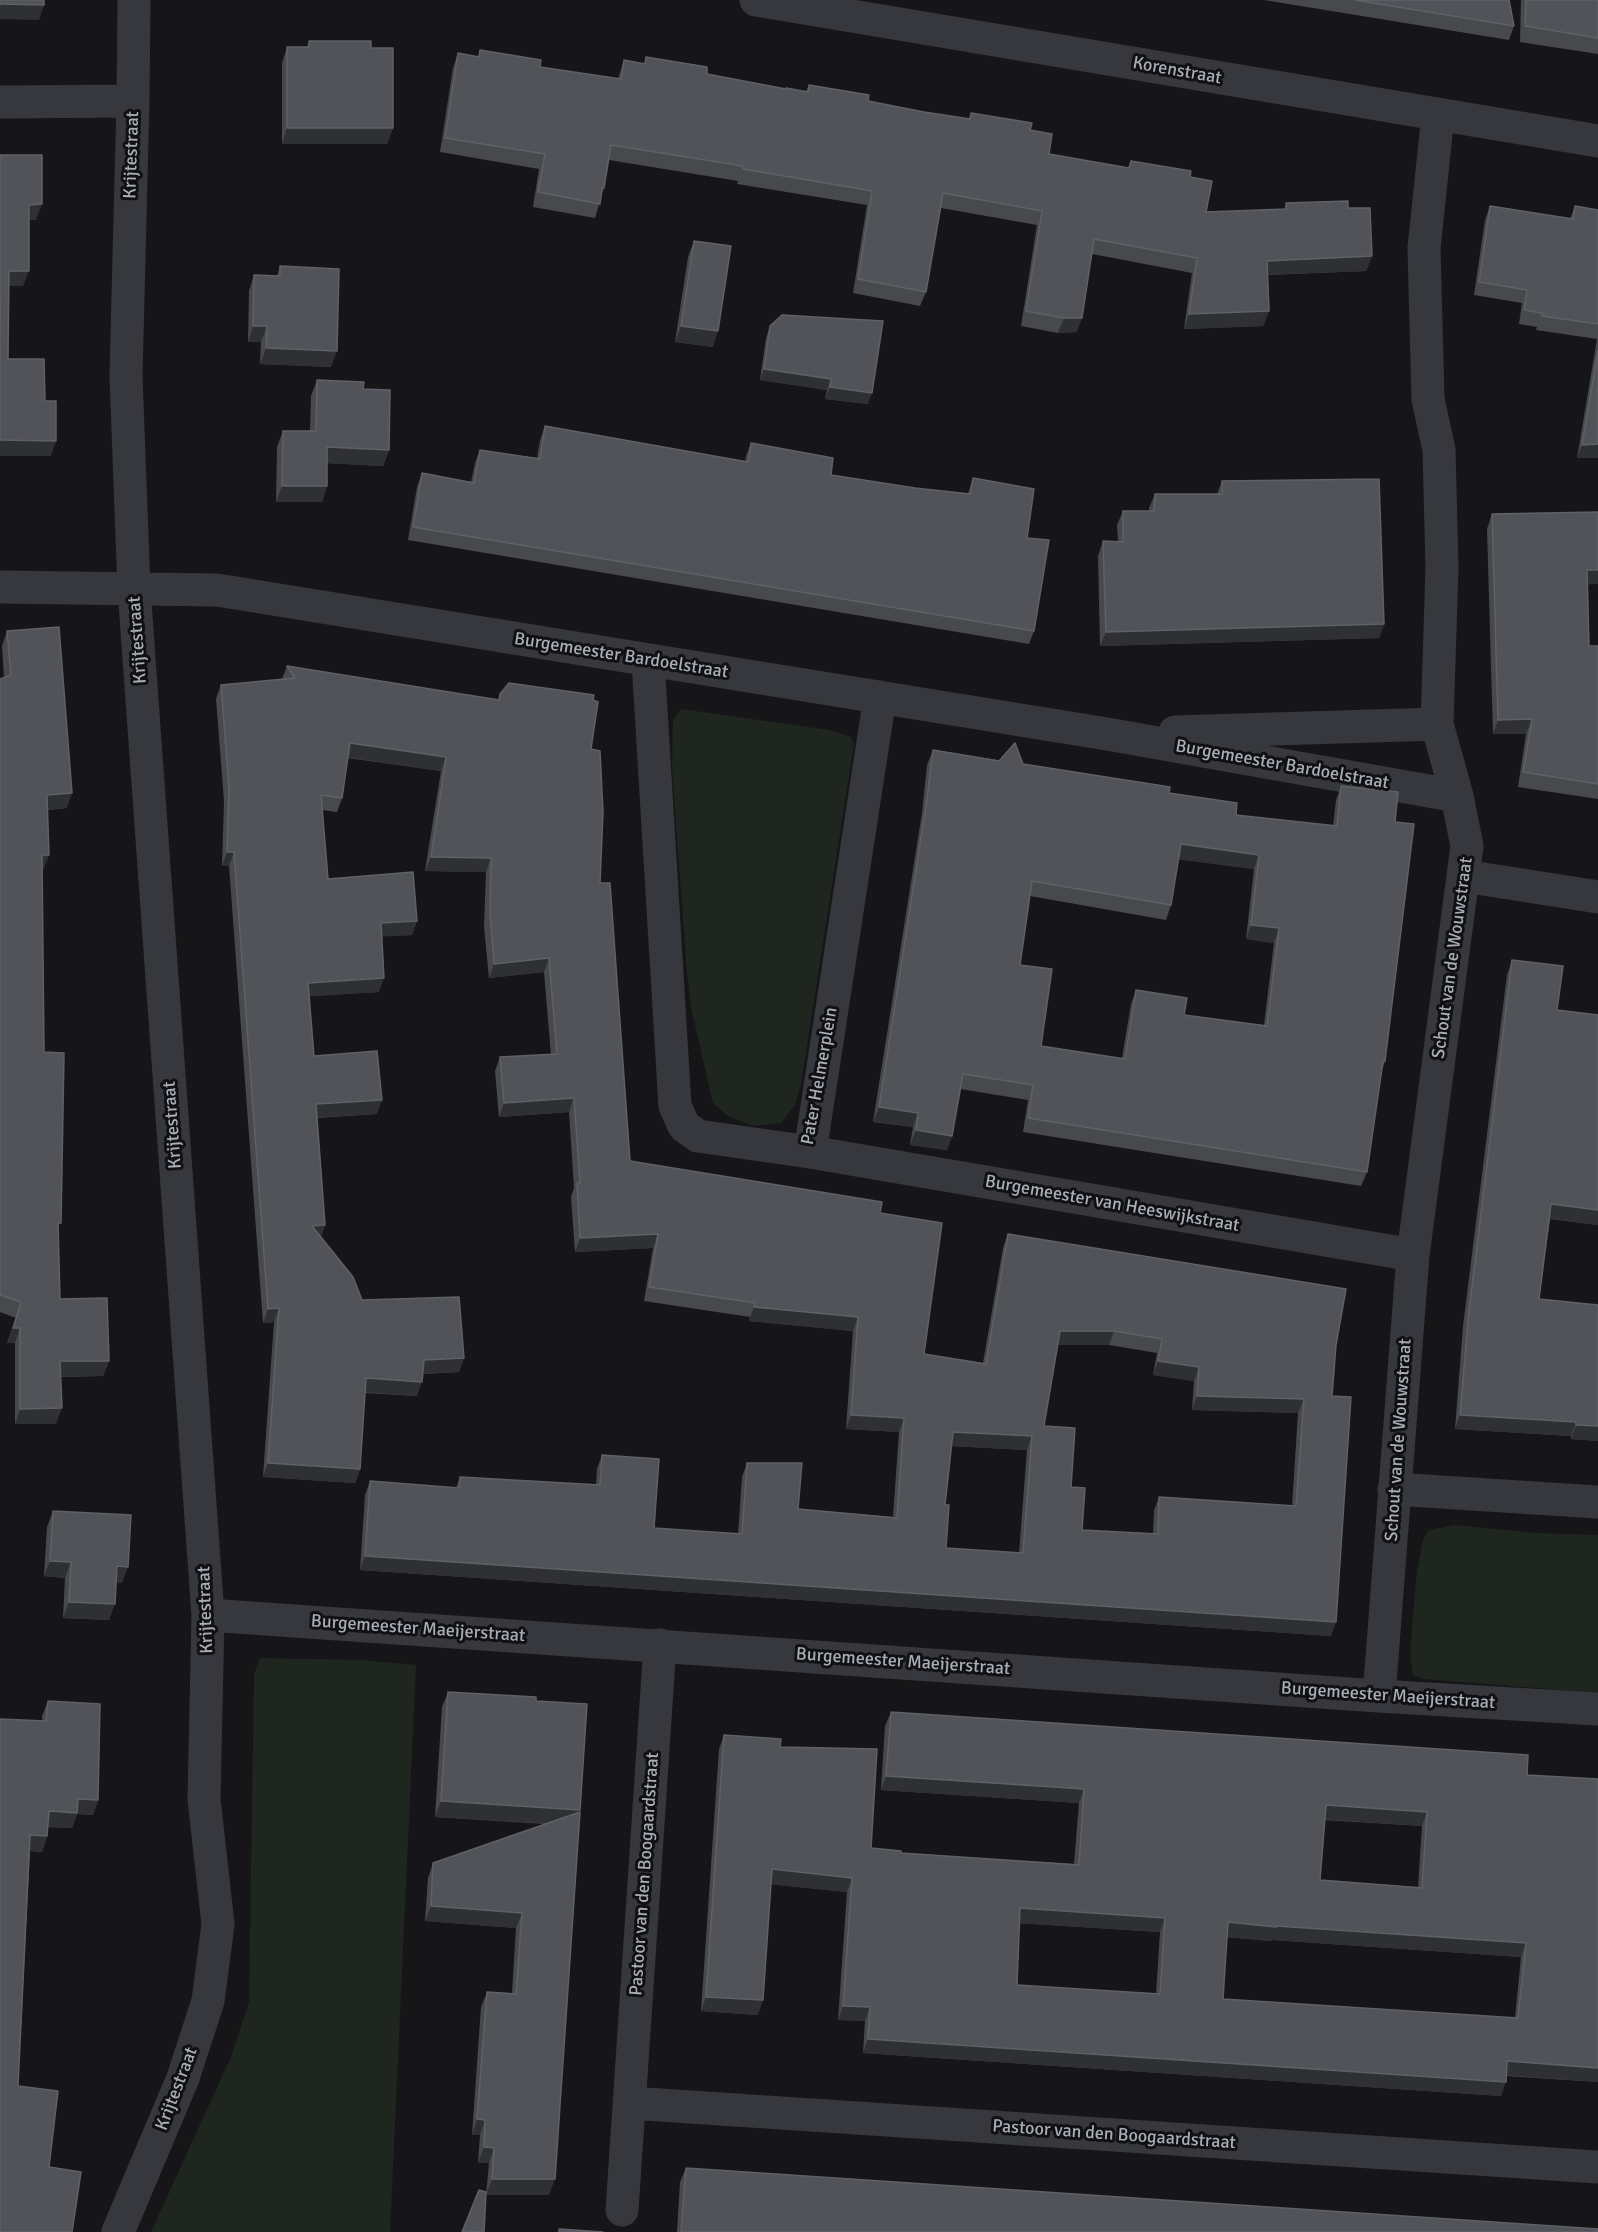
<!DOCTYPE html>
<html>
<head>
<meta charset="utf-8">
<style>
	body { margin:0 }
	canvas { display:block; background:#161618 }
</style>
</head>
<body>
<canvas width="1598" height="2232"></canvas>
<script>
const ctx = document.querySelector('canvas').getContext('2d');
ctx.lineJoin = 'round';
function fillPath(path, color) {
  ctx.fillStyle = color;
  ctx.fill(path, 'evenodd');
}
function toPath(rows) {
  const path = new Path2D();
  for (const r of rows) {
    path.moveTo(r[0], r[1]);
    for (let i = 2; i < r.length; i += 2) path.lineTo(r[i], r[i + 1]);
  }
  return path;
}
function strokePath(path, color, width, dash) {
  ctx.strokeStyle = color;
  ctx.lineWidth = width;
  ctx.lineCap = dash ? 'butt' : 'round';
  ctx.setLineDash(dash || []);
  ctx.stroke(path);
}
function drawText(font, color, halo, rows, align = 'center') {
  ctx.font = font + ' Signika,sans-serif';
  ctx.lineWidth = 6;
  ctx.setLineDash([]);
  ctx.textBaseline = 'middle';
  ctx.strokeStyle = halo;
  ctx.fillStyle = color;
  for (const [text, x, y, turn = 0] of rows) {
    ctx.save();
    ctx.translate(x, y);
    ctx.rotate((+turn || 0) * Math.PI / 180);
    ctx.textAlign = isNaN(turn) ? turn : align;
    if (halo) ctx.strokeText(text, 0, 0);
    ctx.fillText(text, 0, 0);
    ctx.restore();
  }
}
const green = toPath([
	[681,709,829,730,851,737,854,744,801,1084,795,1105,781,1123,754,1126,728,1116,713,1103,692,1012,687,974,672,768,673,719],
	[1455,1525,1536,1533,1598,1535,1598,1693,1424,1679,1413,1675,1410,1652,1417,1570,1423,1540,1429,1530],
	[260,1658,361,1660,416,1665,390,2232,151,2232,231,2057,249,2002,254,1675]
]);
const minor = toPath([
	[756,0,1598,141],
	[0,102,133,101],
	[0,587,217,590,1107,734,1457,796],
	[648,661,675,1106,684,1126,698,1136,810,1152,880,697],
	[1175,732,1437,724],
	[1464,876,1598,897],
	[810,1152,1413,1255],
	[1394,1489,1598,1502],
	[208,1615,1379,1696,1598,1709],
	[1379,1696,1413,1255,1467,846,1457,796,1437,724,1442,568,1439,450,1428,399,1424,248,1438,115],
	[630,2103,1598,2167],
	[622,2210,660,1645],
	[118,2232,183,2078,208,2001,218,1924,204,1799,208,1615,134,589,126,376,133,101,134,0]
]);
const wall = toPath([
	[1264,0,1509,0,1514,26,1509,40],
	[1521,0,1598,0,1598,54,1520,42],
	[309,41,371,48,393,128,387,144,282,144,282,63,287,47,307,47],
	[480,50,540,67,618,79,624,60,644,64,646,57,707,74,786,89,806,91,809,85,868,101,924,112,969,119,971,113,1030,130,1049,154,1128,168,1131,161,1190,177,1206,212,1284,209,1286,203,1348,208,1372,256,1366,271,1267,275,1269,311,1263,326,1184,329,1192,273,1092,254,1077,332,1058,333,1021,326,1037,225,941,208,926,292,920,306,853,293,867,205,737,184,738,181,609,160,604,188,595,218,533,207,539,169,440,152,453,68,458,53,478,57],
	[1490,206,1570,219,1575,206,1598,210,1598,458,1577,458,1597,339,1536,330,1537,327,1519,324,1522,303,1474,295,1485,220],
	[694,241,713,347,675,342,688,257],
	[280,266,331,367,260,364,261,342,248,342,249,291,254,275,277,276],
	[770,326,868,404,825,399,827,390,760,380,766,338],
	[317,380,363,389,389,450,383,466,327,463,327,486,322,502,276,502,277,447,283,431,310,431,311,396],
	[545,426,745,462,746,456,751,443,831,475,915,488,968,494,973,478,1027,538,1034,631,1029,644,408,540,417,487,422,473,471,482,475,463,480,450,537,458,540,440],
	[1222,481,1384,624,1379,638,1100,646,1098,556,1103,541,1118,542,1117,525,1123,511,1149,511,1149,508,1155,494,1217,494],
	[1598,512,1598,584,1587,584,1589,646,1598,646,1598,799,1518,787,1526,734,1493,734,1487,529,1492,514],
	[7,631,67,808,48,810,43,871,42,871,44,1052,58,1230,60,1299,109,1361,103,1376,60,1377,56,1424,15,1424,15,1343,7,1343,16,1318,0,1312,0,679,4,678,2,646],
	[287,666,498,700,500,694,593,700,591,749,600,883,630,1161,880,1213,924,1354,983,1363,1003,1248,1008,1234,1336,1345,1332,1396,1331,1636,360,1570,365,1495,370,1481,456,1488,460,1477,596,1485,597,1469,602,1455,654,1528,738,1534,742,1477,747,1463,798,1509,893,1517,899,1432,846,1429,853,1331,749,1321,750,1317,644,1301,653,1248,575,1252,571,1197,574,1188,569,1112,499,1117,495,1071,500,1057,551,1055,544,972,489,978,484,927,486,872,425,871,441,771,348,758,342,798,337,812,322,810,328,879,417,921,412,935,382,936,379,992,309,996,314,1056,377,1114,317,1118,325,1225,321,1237,362,1300,464,1358,459,1372,423,1374,417,1396,365,1393,360,1469,355,1483,263,1477,274,1322,263,1323,229,866,222,866,224,801,216,699,221,685,282,679],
	[1058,1345,1109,1345,1157,1353,1153,1375,1194,1381,1192,1410,1298,1413,1292,1506,1159,1497,1154,1511,1153,1534,1082,1530,1071,1487,1044,1426],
	[951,1446,1027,1450,1019,1553,946,1548,945,1505],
	[933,750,1023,764,1169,793,1236,815,1333,826,1336,800,1341,786,1395,822,1385,1061,1382,1070,1367,1172,1361,1186,1023,1132,1028,1100,960,1089,952,1136,947,1150,910,1145,913,1127,873,1122,922,813,927,765],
	[1178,859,1254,869,1246,939,1274,943,1264,1025,1184,1015,1136,990,1131,1004,1122,1058,1041,1046,1020,965,1030,896,1166,920,1171,905],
	[1512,960,1557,1010,1598,1015,1598,1225,1550,1219,1539,1299,1598,1441,1571,1439,1571,1436,1455,1429,1463,1326,1507,975],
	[53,1511,122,1583,116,1582,109,1620,63,1618,65,1578,44,1576,47,1527],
	[448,1692,536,1701,579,1812,549,2195,486,2195,489,2163,478,2163,480,2135,472,2135,481,2007,487,1992,512,1993,516,1928,425,1921,428,1878,433,1863,546,1824,435,1817,442,1707],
	[48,1701,98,1800,93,1815,77,1814,72,1828,48,1827,47,1836,42,1852,30,1851,18,2086,49,2167,0,2232,0,1719,42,1721,42,1716],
	[891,1712,1527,1775,1598,1779,1598,2082,1506,2076,1501,2096,863,2053,865,2021,838,2020,847,1892,771,1884,758,2015,701,2011,719,1749,724,1735,780,1747,871,1848,901,1853,1074,1864,1079,1803,881,1790,885,1726],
	[1325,1820,1422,1826,1418,1887,1320,1880],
	[1019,1923,1160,1932,1156,1994,1017,1985],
	[1227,1937,1271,1941,1272,1940,1521,1957,1515,2018,1223,1999],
	[686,2168,1598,2232,677,2232,680,2182]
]);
const shadedWall = toPath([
	[0,4,44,5,39,20,0,19],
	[287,128,393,128,387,144,282,144],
	[42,204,36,220,23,220,29,205],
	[1372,256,1366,271,1261,275,1267,261],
	[9,271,29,271,23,286,4,286],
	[1269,311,1263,326,1184,329,1189,314],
	[1064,318,1082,318,1077,332,1058,333],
	[253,326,267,326,261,342,248,342],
	[681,326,718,331,713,347,675,342],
	[266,348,337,351,331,367,260,364],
	[764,369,831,379,827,390,760,380],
	[830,387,872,393,868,404,825,399],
	[0,440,56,441,51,456,0,456],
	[1598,444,1598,458,1577,458,1582,445],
	[327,447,389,450,383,466,322,463],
	[282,486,327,486,322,502,276,502],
	[1587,570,1598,570,1598,584,1581,585],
	[1384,624,1379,638,1100,646,1106,632],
	[1532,719,1526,734,1493,734,1498,720],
	[350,743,446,757,441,771,345,757],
	[72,793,67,808,42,810,47,795],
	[1181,844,1259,855,1254,869,1175,859],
	[227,852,234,852,229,866,222,866],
	[42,855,49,855,43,871,36,871],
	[431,857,491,858,486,872,425,871],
	[417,921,412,935,376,937,381,923],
	[1251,925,1279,928,1274,943,1246,939],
	[549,958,544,972,489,978,494,964],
	[384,978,379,992,303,997,308,983],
	[574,1098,569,1112,499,1117,504,1103],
	[382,1100,377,1114,311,1118,316,1104],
	[879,1107,918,1113,913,1127,873,1122],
	[916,1130,952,1136,947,1150,910,1145],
	[1551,1204,1598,1210,1598,1225,1546,1218],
	[325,1225,320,1239,312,1226],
	[658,1234,653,1248,575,1252,580,1238],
	[754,1307,858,1317,853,1331,749,1321],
	[279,1308,274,1322,263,1323,268,1309],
	[13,1328,20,1328,15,1343,7,1343],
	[1060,1331,1114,1331,1109,1345,1055,1345],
	[464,1358,459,1372,418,1374,424,1360],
	[60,1361,109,1361,103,1376,54,1377],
	[1158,1361,1199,1367,1194,1381,1153,1375],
	[366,1378,422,1382,417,1396,361,1392],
	[1197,1396,1304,1399,1298,1413,1192,1410],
	[62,1408,56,1424,15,1424,20,1409],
	[851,1415,904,1418,899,1432,846,1429],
	[1460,1415,1576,1422,1571,1436,1455,1429],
	[1576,1425,1598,1426,1598,1441,1571,1439],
	[953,1432,1032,1436,1027,1450,948,1446],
	[268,1463,360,1469,355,1483,263,1477],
	[365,1556,1336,1622,1331,1636,360,1570],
	[50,1561,71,1562,65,1578,44,1576],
	[117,1566,128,1567,122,1583,112,1582],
	[69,1602,115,1604,109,1620,63,1618],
	[886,1776,1084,1789,1079,1803,881,1790],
	[78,1799,98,1800,93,1815,77,1814,72,1828,43,1827,49,1811],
	[441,1801,580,1810,574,1825,435,1817],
	[1326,1805,1427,1812,1422,1826,1320,1819],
	[30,1835,47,1836,42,1852,25,1850],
	[772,1869,852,1878,847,1892,766,1884],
	[431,1906,522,1913,516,1928,425,1921],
	[1020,1908,1165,1918,1160,1932,1014,1923],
	[1228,1922,1526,1943,1521,1957,1272,1940,1271,1941,1223,1937],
	[706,1997,763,2000,758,2015,701,2011],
	[843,2006,870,2007,865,2021,838,2020],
	[868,2039,1506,2082,1501,2096,863,2053],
	[1507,2061,1598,2068,1598,2082,1502,2075],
	[477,2119,485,2120,480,2135,472,2135],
	[484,2147,494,2148,489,2163,478,2163],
	[492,2179,555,2179,549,2195,486,2195]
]);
const building = toPath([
	[0,0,44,0,44,5,0,4,0,0],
	[1355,0,1509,0,1514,26,1355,0],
	[1526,0,1598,0,1598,38,1525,26,1526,0],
	[309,41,371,41,371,48,393,48,393,128,287,128,287,47,309,47,309,41],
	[480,50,541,60,540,67,621,79,624,60,645,64,646,57,707,67,707,74,786,89,786,88,808,92,809,85,869,95,868,101,924,112,970,119,971,113,1032,123,1030,130,1052,134,1049,154,1129,168,1131,161,1191,171,1190,177,1212,181,1206,212,1287,209,1286,203,1348,201,1348,208,1370,208,1372,256,1267,261,1269,311,1189,314,1197,258,1094,239,1082,318,1064,318,1026,311,1042,211,943,193,926,292,858,279,872,191,743,169,743,166,611,145,604,188,602,188,600,204,538,192,545,154,445,138,458,53,479,57,480,50],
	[0,155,42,155,42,204,29,205,29,271,9,271,8,359,44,359,45,401,56,401,56,441,0,440,0,155],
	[1490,206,1573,219,1575,206,1598,210,1598,324,1542,316,1542,313,1524,310,1527,290,1479,282,1490,206],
	[694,241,731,246,718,331,681,326,694,241],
	[280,266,339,269,337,351,266,348,267,326,253,326,254,275,280,276,280,266],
	[782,315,883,321,872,393,830,387,831,379,764,369,770,326,782,315],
	[1598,351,1598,444,1582,445,1598,351],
	[317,380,364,382,363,389,390,390,389,450,327,447,327,486,282,486,283,431,316,431,317,380],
	[545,426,748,462,751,443,833,458,831,475,915,488,970,494,973,478,1034,489,1027,538,1049,540,1034,631,413,527,422,473,474,483,480,450,540,459,545,426],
	[1379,479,1384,624,1106,632,1103,541,1123,542,1123,511,1154,511,1155,494,1222,494,1222,481,1379,479],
	[1598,512,1598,570,1587,570,1589,646,1598,646,1598,784,1523,772,1532,719,1498,720,1492,514,1598,512],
	[59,627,72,793,47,795,49,855,42,855,44,1052,64,1053,61,1223,58,1223,60,1299,107,1298,109,1361,60,1361,62,1408,20,1409,20,1328,13,1328,21,1302,0,1295,0,679,11,675,7,631,59,627],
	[287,666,499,700,500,694,509,683,594,695,593,700,598,702,591,749,600,751,603,812,600,883,610,883,630,1161,882,1202,880,1213,942,1223,924,1354,986,1364,1008,1234,1346,1289,1336,1345,1332,1396,1351,1397,1336,1622,365,1556,370,1481,459,1488,460,1477,600,1485,602,1455,659,1459,654,1528,742,1534,747,1463,802,1463,798,1509,897,1518,904,1418,851,1415,858,1317,754,1307,755,1303,649,1287,658,1234,580,1238,577,1183,580,1183,574,1098,504,1103,500,1057,557,1054,549,958,494,964,490,912,491,858,431,857,446,757,350,743,342,798,321,795,328,879,413,872,417,921,381,923,384,978,308,983,314,1056,377,1051,382,1100,316,1104,325,1225,312,1226,353,1277,362,1300,459,1297,464,1358,424,1360,422,1382,366,1378,360,1469,268,1463,279,1308,268,1309,234,852,227,852,229,787,221,685,295,678,287,666],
	[1060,1331,1114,1331,1162,1339,1158,1361,1199,1367,1197,1396,1304,1399,1296,1506,1159,1497,1158,1534,1082,1530,1085,1488,1071,1487,1075,1428,1044,1426,1060,1331],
	[953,1432,1032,1436,1023,1553,946,1548,949,1505,945,1505,953,1432],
	[1015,743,1023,764,1170,787,1169,793,1237,803,1236,815,1337,826,1341,786,1398,792,1395,822,1414,824,1385,1061,1383,1061,1367,1172,1028,1118,1033,1085,963,1074,952,1136,916,1130,918,1113,879,1107,927,799,933,750,999,761,1015,743],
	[1181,844,1259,855,1251,925,1279,928,1267,1026,1184,1015,1187,998,1136,990,1125,1059,1041,1046,1052,969,1020,965,1032,881,1171,905,1181,844],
	[1512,960,1563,966,1557,1010,1598,1015,1598,1210,1551,1204,1539,1299,1598,1305,1598,1426,1576,1425,1576,1422,1460,1415,1469,1311,1512,960],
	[53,1511,131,1515,128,1567,117,1566,115,1604,69,1602,71,1562,50,1561,53,1511],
	[448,1692,536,1697,536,1701,587,1704,580,1810,441,1801,448,1692],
	[48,1701,100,1704,98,1800,78,1799,77,1813,49,1811,47,1836,30,1835,18,2086,58,2091,49,2167,81,2172,72,2232,0,2232,0,1719,46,1721,48,1701],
	[891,1712,1528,1755,1527,1775,1598,1779,1598,2068,1507,2061,1506,2082,868,2039,870,2007,843,2006,852,1878,772,1869,763,2000,706,1997,724,1735,781,1739,780,1747,877,1749,871,1848,901,1851,901,1853,1079,1865,1084,1789,886,1776,891,1712],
	[1326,1805,1427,1812,1422,1888,1320,1880,1326,1805],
	[1020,1908,1165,1918,1160,1994,1017,1985,1020,1908],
	[1228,1922,1276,1927,1277,1926,1526,1943,1518,2018,1223,1999,1228,1922],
	[580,1812,555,2179,492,2179,494,2148,484,2147,485,2120,477,2119,487,1992,516,1994,522,1913,431,1906,433,1863,580,1812],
	[686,2168,1598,2229,1598,2232,681,2232,686,2168],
	[479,2190,486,2192,484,2232,462,2232,479,2190],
	[559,2229,603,2232,559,2232,559,2229]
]);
const streetNames = [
	["Korenstraat",1177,71,10],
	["Krijtestraat",132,155,-88],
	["Krijtestraat",138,640,-94],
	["Burgemeester Bardoelstraat",621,656,9],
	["Burgemeester Bardoelstraat",1282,765,10],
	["Schout van de Wouwstraat",1453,958,-82],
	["Pater Helmerplein",820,1076,-80],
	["Krijtestraat",173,1125,-94],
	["Burgemeester van Heeswijkstraat",1112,1204,10],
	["Schout van de Wouwstraat",1399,1440,-86],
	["Krijtestraat",206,1610,-92],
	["Burgemeester Maeijerstraat",418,1629,4],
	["Burgemeester Maeijerstraat",903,1662,4],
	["Burgemeester Maeijerstraat",1388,1696,4],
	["Pastoor van den Boogaardstraat",645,1874,-86],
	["Krijtestraat",177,2089,-69],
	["Pastoor van den Boogaardstraat",1114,2135,4]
];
fillPath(green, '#1e261f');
strokePath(minor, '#37383d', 33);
fillPath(wall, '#47494d');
fillPath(shadedWall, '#2f3033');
fillPath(building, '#525359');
strokePath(building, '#5f6168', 1.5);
drawText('18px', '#a8adb8', '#111113', streetNames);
</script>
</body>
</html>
